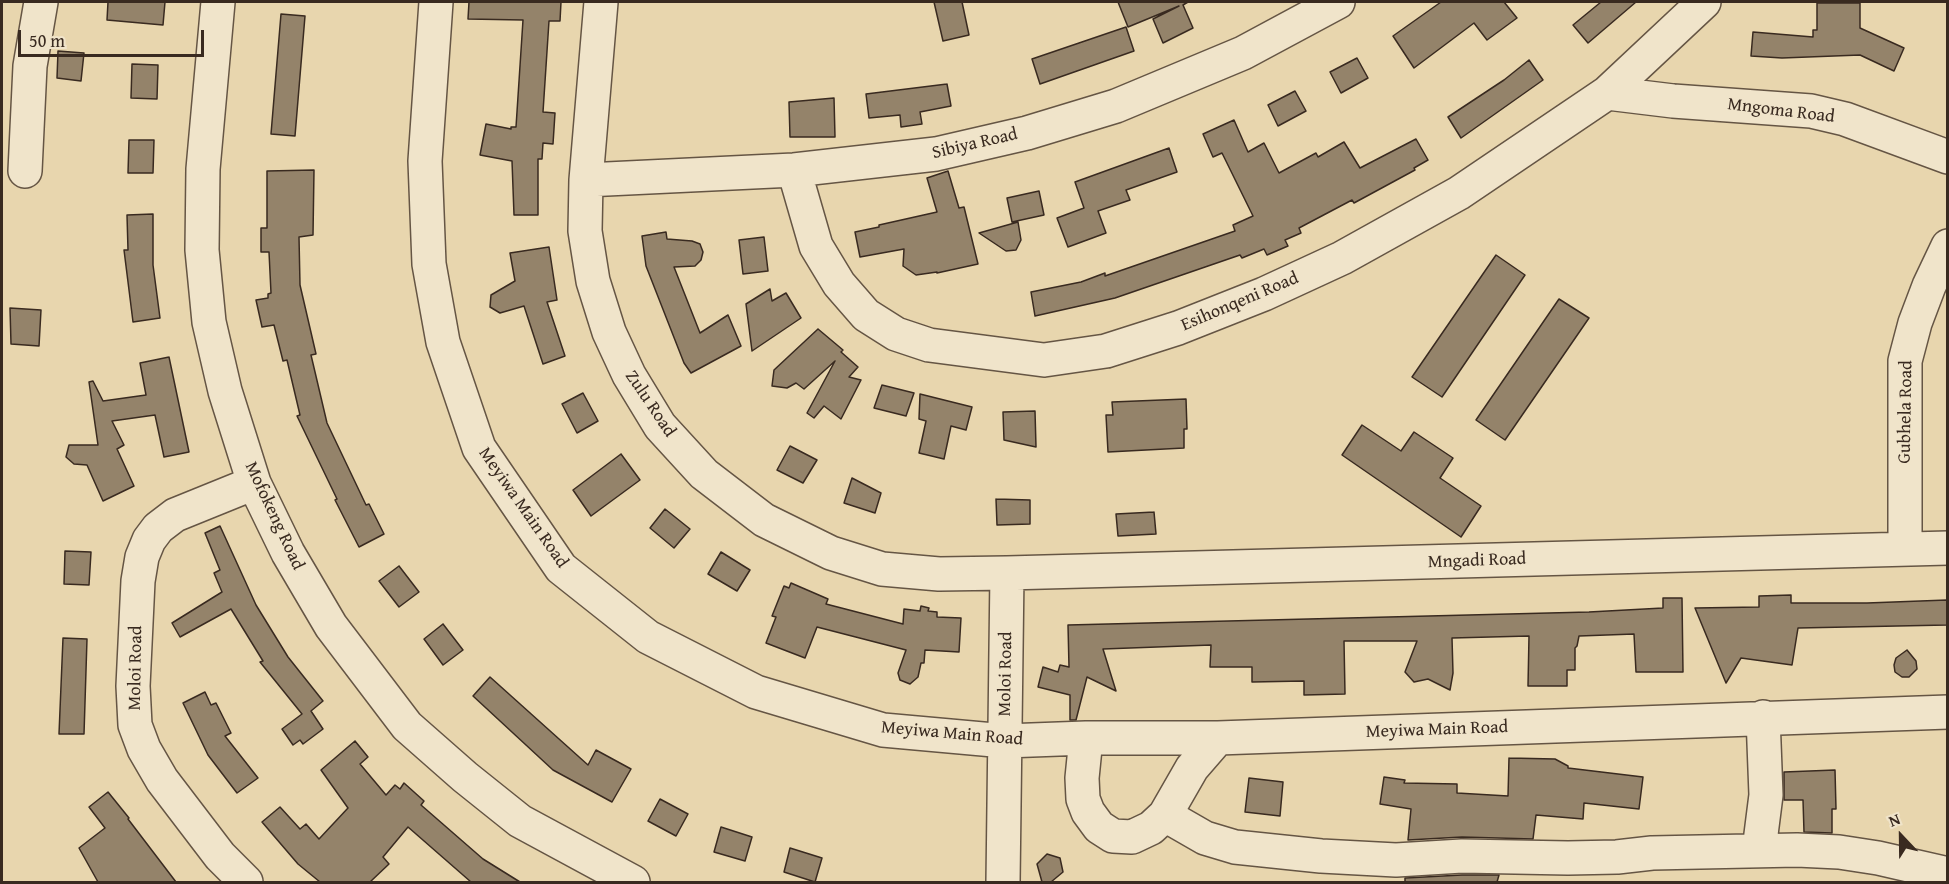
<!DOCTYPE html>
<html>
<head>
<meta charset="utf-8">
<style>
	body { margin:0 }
	#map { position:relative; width:1949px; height:884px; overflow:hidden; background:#e8d6ae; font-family:"Gentium Book Plus",serif }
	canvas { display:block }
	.frame { position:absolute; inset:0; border:3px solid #392a20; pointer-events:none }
	.north { position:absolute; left:1871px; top:806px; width:60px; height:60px; -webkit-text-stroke:4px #f0e4ca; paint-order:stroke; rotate:338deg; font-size:16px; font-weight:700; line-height:24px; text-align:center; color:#392a20 }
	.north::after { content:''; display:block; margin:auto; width:21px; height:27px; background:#392a20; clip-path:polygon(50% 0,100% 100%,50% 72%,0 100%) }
	.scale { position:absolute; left:18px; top:30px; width:186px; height:27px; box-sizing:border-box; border:3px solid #392a20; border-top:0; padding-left:8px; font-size:18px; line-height:21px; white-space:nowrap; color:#392a20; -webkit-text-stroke:4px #f0e4ca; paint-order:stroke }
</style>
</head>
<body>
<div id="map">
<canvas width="1949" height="884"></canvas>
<div class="frame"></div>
<div class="north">N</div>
<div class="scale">50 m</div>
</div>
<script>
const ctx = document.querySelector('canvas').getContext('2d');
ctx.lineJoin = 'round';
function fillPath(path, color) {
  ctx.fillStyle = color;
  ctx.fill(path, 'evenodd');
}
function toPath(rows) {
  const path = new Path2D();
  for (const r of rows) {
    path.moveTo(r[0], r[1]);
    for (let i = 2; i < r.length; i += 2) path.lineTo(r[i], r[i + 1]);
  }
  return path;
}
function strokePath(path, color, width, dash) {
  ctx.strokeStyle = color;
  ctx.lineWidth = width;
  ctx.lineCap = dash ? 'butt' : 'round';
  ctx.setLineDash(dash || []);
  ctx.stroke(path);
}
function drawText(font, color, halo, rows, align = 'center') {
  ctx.font = font + ' "Gentium Book Plus",serif';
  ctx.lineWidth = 4.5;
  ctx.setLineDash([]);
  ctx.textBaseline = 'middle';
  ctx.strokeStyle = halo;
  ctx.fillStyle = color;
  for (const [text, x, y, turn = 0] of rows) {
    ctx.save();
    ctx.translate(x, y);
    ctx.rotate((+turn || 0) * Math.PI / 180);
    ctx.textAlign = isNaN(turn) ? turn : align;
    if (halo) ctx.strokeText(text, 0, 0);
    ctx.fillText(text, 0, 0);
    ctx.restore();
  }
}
const building = toPath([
	[108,2,165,2,163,25,107,20,108,2],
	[469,2,561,2,560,21,549,21,543,112,555,113,553,144,543,143,542,159,538,159,538,215,514,215,512,161,480,155,486,124,511,129,511,127,516,127,523,20,468,19,469,2],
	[934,2,962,2,969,35,943,41,934,2],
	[1118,2,1188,2,1183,5,1193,28,1163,43,1153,19,1179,6,1128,27,1118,2],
	[1441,2,1504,2,1517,18,1487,40,1474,23,1414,68,1393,36,1441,2],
	[1601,2,1636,2,1588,43,1573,25,1601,2],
	[1817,3,1860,3,1860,28,1904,48,1894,71,1860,55,1782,58,1751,56,1753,32,1813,37,1813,30,1817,30,1817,3],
	[281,14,305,16,295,136,271,134,281,14],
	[1126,27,1134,51,1040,84,1032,59,1126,27],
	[58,51,84,53,81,81,57,78,58,51],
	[1357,58,1368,78,1341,93,1330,72,1357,58],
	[1529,60,1543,80,1461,138,1448,117,1504,80,1529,60],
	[132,64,158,65,157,99,131,98,132,64],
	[947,84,951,106,920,112,922,124,901,127,900,115,869,118,866,94,947,84],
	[1295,91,1306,111,1278,126,1268,105,1295,91],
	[834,98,835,137,790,137,789,102,834,98],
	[1234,120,1248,152,1264,143,1279,173,1316,153,1318,157,1344,142,1360,168,1416,139,1428,160,1414,168,1415,170,1354,203,1352,200,1299,228,1301,233,1285,240,1288,246,1267,255,1264,249,1242,258,1240,255,1115,298,1035,316,1031,292,1081,282,1105,273,1105,276,1235,231,1233,225,1253,216,1222,153,1213,157,1203,134,1234,120],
	[129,140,154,140,153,173,128,173,129,140],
	[1169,148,1177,172,1126,190,1130,200,1098,211,1106,233,1068,247,1057,218,1084,208,1075,182,1169,148],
	[314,170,313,235,299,237,300,285,316,354,311,355,327,423,366,505,369,504,384,534,359,547,335,500,337,499,297,416,300,415,287,360,283,361,274,325,262,327,256,300,268,298,268,294,271,293,269,252,261,252,261,228,267,228,267,171,314,170],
	[948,171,959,208,964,207,978,264,937,273,937,272,916,275,903,266,904,249,860,257,855,232,879,227,879,225,937,212,927,178,948,171],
	[1039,191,1044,215,1012,222,1007,198,1039,191],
	[153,214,153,265,160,318,133,322,124,250,128,250,127,215,153,214],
	[1018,222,1021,240,1016,250,1006,251,979,233,1018,222],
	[666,232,667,239,692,241,700,244,703,252,701,260,695,266,674,267,700,333,728,315,741,346,691,373,684,363,646,266,642,236,666,232],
	[764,237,768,271,743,274,739,240,764,237],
	[549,247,557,300,547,302,565,356,543,364,524,306,500,313,490,307,491,295,515,281,510,253,549,247],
	[1496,255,1525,275,1442,397,1412,377,1496,255],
	[770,289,772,301,786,293,801,318,752,351,746,304,770,289],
	[1559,299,1589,318,1505,440,1476,420,1559,299],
	[10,308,41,310,39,346,11,344,10,308],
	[818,329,843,350,841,352,858,367,849,377,861,380,841,419,824,406,814,418,807,413,835,361,804,389,796,383,787,388,772,386,774,370,818,329],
	[169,357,189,452,164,457,155,415,112,421,124,445,117,449,134,486,103,501,87,465,74,464,66,457,69,445,98,445,89,382,93,381,103,401,146,395,140,363,169,357],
	[882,385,914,393,906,416,874,408,882,385],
	[583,393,598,421,577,433,562,404,583,393],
	[920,394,972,407,966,430,951,426,944,459,919,453,926,421,919,419,920,394],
	[1186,399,1187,429,1184,429,1184,448,1108,452,1106,415,1113,415,1112,402,1186,399],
	[1035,411,1036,447,1004,440,1003,412,1035,411],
	[1362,425,1401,451,1414,432,1453,458,1440,478,1481,506,1461,537,1342,455,1362,425],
	[790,446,817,460,803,483,777,470,790,446],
	[621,454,640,480,591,516,573,490,621,454],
	[852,478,881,493,875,513,844,503,852,478],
	[996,499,1030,500,1030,524,997,525,996,499],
	[665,509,690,529,674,548,650,528,665,509],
	[1154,512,1156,534,1118,536,1116,514,1154,512],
	[220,526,256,605,288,657,323,701,311,711,323,729,303,744,300,740,293,745,282,729,302,714,260,662,263,661,231,609,180,637,172,623,222,592,214,573,220,570,205,533,220,526],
	[65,551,91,552,89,585,64,584,65,551],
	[721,552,750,570,737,591,708,574,721,552],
	[399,566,419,592,399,607,379,581,399,566],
	[791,583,828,599,826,604,903,624,904,609,920,611,921,606,929,608,928,611,937,612,937,617,961,618,959,652,925,650,924,663,921,663,918,677,910,684,900,680,898,673,906,650,817,627,805,658,766,643,776,617,772,616,784,586,789,588,791,583],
	[1791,595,1791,603,1867,603,1947,600,1947,625,1798,628,1792,665,1741,658,1726,683,1695,608,1759,607,1759,596,1791,595],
	[1663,598,1682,598,1683,672,1636,672,1634,634,1579,636,1577,646,1575,648,1575,670,1567,670,1567,686,1528,686,1529,636,1452,638,1453,673,1450,690,1428,679,1414,682,1405,672,1417,641,1344,641,1345,694,1304,695,1304,681,1252,682,1252,667,1210,667,1211,645,1103,649,1116,691,1087,677,1076,720,1070,720,1070,695,1038,687,1043,667,1058,672,1060,665,1069,667,1068,625,1589,612,1663,608,1663,598],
	[443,624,463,650,443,665,424,639,443,624],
	[63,638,87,639,84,734,59,734,63,638],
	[1907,650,1916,661,1917,669,1909,677,1902,677,1895,672,1894,665,1896,658,1907,650],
	[490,677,588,765,596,750,631,769,612,802,553,770,473,696,490,677],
	[205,692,211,705,216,703,231,733,225,736,258,778,237,793,208,755,183,703,205,692],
	[355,741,368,757,360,764,386,795,395,785,400,789,404,783,424,801,421,805,483,859,520,882,471,882,408,827,383,857,389,864,370,882,320,882,298,864,262,822,280,807,300,829,306,824,319,839,348,808,321,770,355,741],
	[1509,758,1555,759,1568,766,1568,768,1643,777,1639,809,1584,803,1583,819,1536,815,1533,839,1462,837,1408,840,1411,809,1380,804,1384,777,1405,780,1404,783,1457,784,1457,793,1508,796,1509,758],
	[1835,770,1836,809,1832,809,1832,833,1804,832,1803,800,1784,800,1784,772,1835,770],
	[1249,778,1283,782,1280,816,1245,812,1249,778],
	[108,792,129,818,128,819,176,882,98,882,79,848,105,828,89,807,108,792],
	[660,799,688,814,676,836,648,821,660,799],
	[721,827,752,837,745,861,714,852,721,827],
	[790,848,822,858,815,882,784,872,790,848],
	[1047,854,1060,858,1063,872,1051,882,1042,882,1037,864,1047,854],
	[1462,875,1499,875,1497,882,1405,882,1405,878,1462,875]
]);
const minor = toPath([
	[218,2,203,169,202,250,209,322,225,391,254,483,288,553,331,626,407,726,465,777,520,821,633,882],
	[436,2,425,161,429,264,443,342,479,448,561,568,648,637,756,692,883,730,1005,741,1086,738,1218,738,1948,712],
	[601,2,586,180,585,231,593,281,609,332,629,375,660,426,704,474,764,520,831,553,882,569,939,574,1007,573,1948,548],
	[1607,93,1673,101,1811,111,1845,119,1948,157],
	[794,170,816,246,839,284,866,315,896,334,929,345,1044,360,1106,351,1178,328,1264,294,1342,258,1459,193,1607,93,1704,2],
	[25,171,30,66,41,2],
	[586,180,794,170,936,154,1027,133,1116,106,1243,53,1338,2],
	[1905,549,1905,361,1915,323,1929,286,1948,246],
	[1086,738,1082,778,1083,799,1088,812,1099,827,1113,836,1132,837,1151,828,1165,815,1192,768,1218,738],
	[1165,815,1205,838,1235,847,1321,856,1396,860,1462,856,1568,858,1617,857,1652,853,1797,850,1839,852,1878,858,1948,874],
	[1759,850,1766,795,1763,717],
	[246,882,220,856,162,780,144,749,135,725,133,686,138,581,142,557,149,540,158,528,175,515,254,483],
	[1003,882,1007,573]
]);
const streetNames = [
	["Mngoma Road",1781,111,7],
	["Sibiya Road",975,144,-13],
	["Esihonqeni Road",1240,302,-23],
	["Zulu Road",650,404,56],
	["Gubhela Road",1906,412,-89],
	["Meyiwa Main Road",523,508,55],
	["Mofokeng Road",274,516,65],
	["Mngadi Road",1477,561,-2],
	["Moloi Road",136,668,-89],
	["Moloi Road",1006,674,-89],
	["Meyiwa Main Road",1437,730,-2],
	["Meyiwa Main Road",952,734,5]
];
fillPath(building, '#94836a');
strokePath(building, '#392a20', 1.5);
strokePath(minor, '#655544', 36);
strokePath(minor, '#f0e4ca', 33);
drawText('18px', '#392a20', '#f0e4ca', streetNames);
</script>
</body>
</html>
